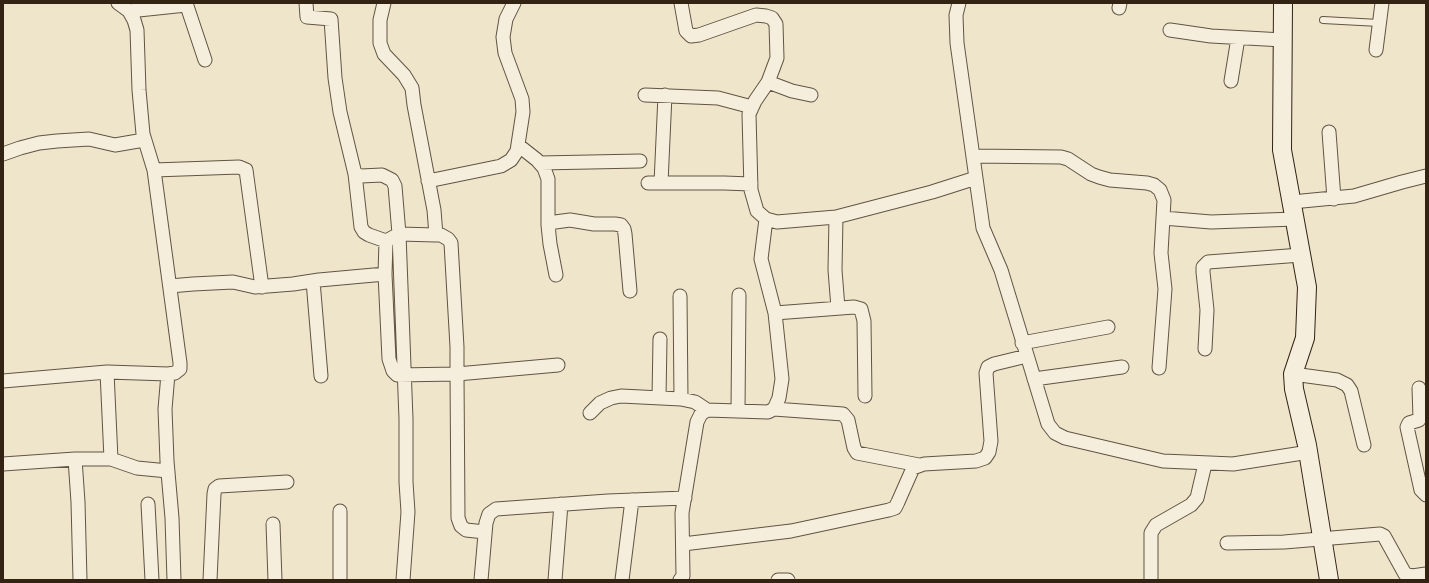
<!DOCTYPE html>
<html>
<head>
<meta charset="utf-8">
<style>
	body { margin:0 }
	#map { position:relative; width:1429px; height:583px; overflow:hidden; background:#efe5cb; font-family:Vollkorn,serif }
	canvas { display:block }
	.frame { position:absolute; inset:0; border:4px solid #322313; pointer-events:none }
</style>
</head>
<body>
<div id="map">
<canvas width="1429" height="583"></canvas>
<div class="frame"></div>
</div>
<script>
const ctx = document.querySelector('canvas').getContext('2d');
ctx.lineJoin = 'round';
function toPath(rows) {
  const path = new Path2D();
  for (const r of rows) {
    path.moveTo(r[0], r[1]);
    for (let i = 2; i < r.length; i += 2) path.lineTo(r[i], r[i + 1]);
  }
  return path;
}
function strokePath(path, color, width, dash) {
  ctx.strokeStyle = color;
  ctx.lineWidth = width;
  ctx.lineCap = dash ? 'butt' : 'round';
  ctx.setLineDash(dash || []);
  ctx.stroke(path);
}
const lane = toPath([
	[1323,20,1379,23]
]);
const street = toPath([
	[186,3,205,60],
	[306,3,307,17,331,19,335,78,340,112,355,174,361,176,382,175,392,180,395,186,399,234,406,419,406,482,408,512,403,580],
	[384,3,380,20,380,43,384,54,404,75,412,88,414,105,434,210,436,235],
	[681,3,686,31,691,36,699,35,756,15,766,16,772,18,776,24,777,58,768,82,755,101,749,114,751,190,757,211,766,219,777,222,836,217,932,192,976,178],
	[959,3,956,15,957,43,983,228,1001,270,1048,424,1055,433,1065,438,1163,461,1233,464,1309,452],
	[1119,8,1120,3],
	[129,11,186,5],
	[1170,30,1211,36,1283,40],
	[1376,50,1382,3],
	[1231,81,1238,38],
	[768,82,792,91,811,95],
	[645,95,718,98,752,107],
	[1329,132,1334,199],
	[518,145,537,160,544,168,548,179,548,225,550,244,556,275],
	[3,154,20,148,39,143,57,141,89,139,115,145,144,140],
	[973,156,1061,157,1068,159,1091,174,1099,177,1110,180,1147,183,1154,185,1160,190,1164,200,1161,253,1165,289,1159,368],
	[540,163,640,161],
	[154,170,239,167,246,170,262,287],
	[355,174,361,227,364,232,369,235,386,241],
	[428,181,501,166,511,160,517,151,523,112,522,99,505,53,503,37,506,19,514,3],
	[648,183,724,183,751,184],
	[661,183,665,95],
	[1292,202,1354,196,1402,182,1426,176],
	[836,217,835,270,838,308],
	[1163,218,1211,222,1295,219],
	[548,223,570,220,594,224,615,224,621,225,624,229,625,234,630,291],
	[313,281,321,376],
	[170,286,193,284,233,282,255,287,293,284,319,280,385,274],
	[680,296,681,399],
	[775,313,854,307,861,309,864,321,865,396],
	[1022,343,1108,327],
	[1205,349,1207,310,1203,272,1203,267,1208,262,1301,255],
	[168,374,165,409,167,461,172,518,174,580],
	[1293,374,1337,380,1347,385,1351,391,1364,445],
	[1034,379,1122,367],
	[3,381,107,372,168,374,175,373,180,369,180,363,154,170,143,134,139,90,137,30,134,20,129,11,118,3],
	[1419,388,1420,418,1419,420,1409,423,1407,427,1421,490,1426,495],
	[659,398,660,339],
	[774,409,843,414,848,420,854,448,857,453,919,465],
	[738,411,739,295],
	[590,413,600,403,611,398,621,396,681,399,695,402,707,410],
	[75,459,78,502,80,580],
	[111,459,137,468,168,471],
	[3,464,75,459,111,459,107,372],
	[148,504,152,580],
	[273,524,275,580],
	[485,532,466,530,461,526,458,518,457,374,457,347,451,243,448,239,441,235,436,235,399,234,386,241,385,274,389,359,393,371,397,375,457,374,558,365],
	[1227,543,1284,542,1380,534,1384,536,1405,574,1412,576,1426,574],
	[683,544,791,531,889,510,895,508,898,502,913,468,924,464,976,461,985,458,989,452,991,441,986,373,988,367,994,364,1027,356],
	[210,580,214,494,215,489,219,486,287,482],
	[340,580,340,511],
	[481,580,486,523,489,514,496,509,608,501,685,498],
	[555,580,561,504],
	[622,580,632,500],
	[680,580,683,576,682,513,697,422,701,414,707,410,768,412,774,409,779,398,782,379,775,313,761,259,766,219],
	[778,580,788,580],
	[1151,580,1151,533,1156,525,1191,505,1197,498,1205,464]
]);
const secondary = toPath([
	[1283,3,1282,150,1307,287,1305,338,1293,374,1294,389,1307,445,1329,580]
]);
strokePath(lane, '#615441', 8);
strokePath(street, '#615441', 15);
strokePath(secondary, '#322313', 20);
strokePath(lane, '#f5eedd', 6);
strokePath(street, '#f5eedd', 13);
strokePath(secondary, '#f5eedd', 18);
</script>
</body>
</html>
